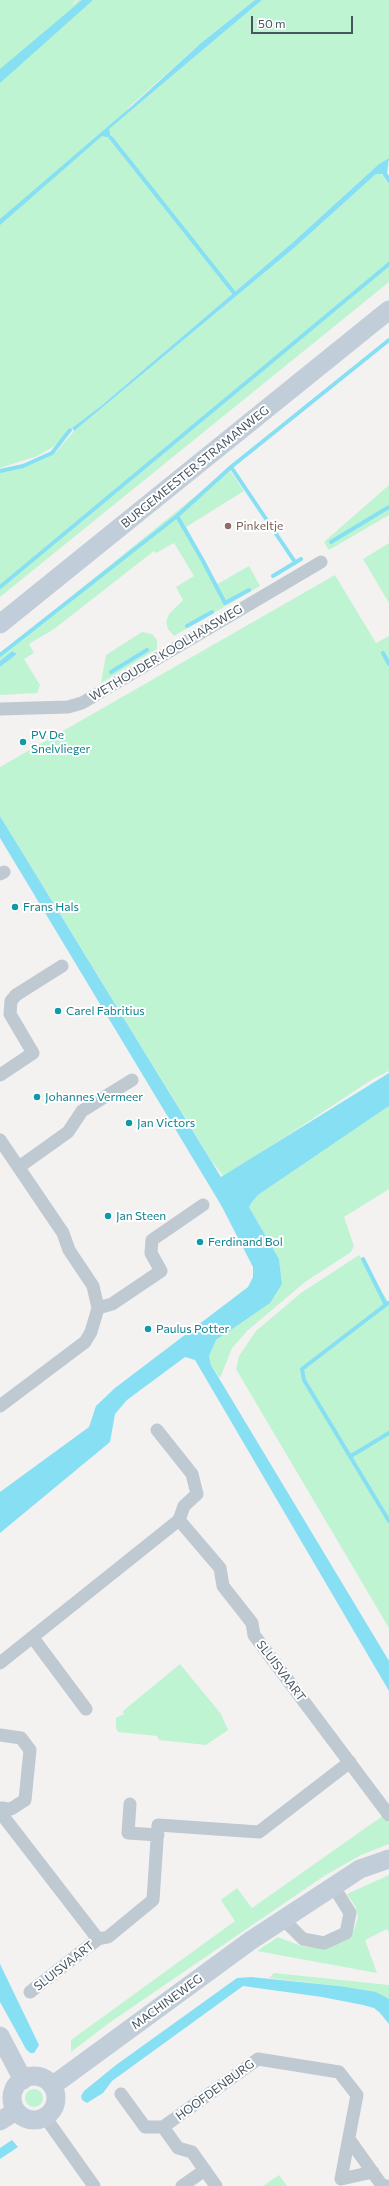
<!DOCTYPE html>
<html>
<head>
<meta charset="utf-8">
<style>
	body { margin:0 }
	#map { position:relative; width:389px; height:2186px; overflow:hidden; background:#f4f1f1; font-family:Commissioner,sans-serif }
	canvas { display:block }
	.scale { position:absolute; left:251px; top:16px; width:102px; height:18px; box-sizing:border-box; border:2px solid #475561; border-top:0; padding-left:5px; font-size:12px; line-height:14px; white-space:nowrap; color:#475561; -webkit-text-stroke:3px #fff; paint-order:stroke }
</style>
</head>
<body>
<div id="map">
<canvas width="389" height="2186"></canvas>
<div class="scale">50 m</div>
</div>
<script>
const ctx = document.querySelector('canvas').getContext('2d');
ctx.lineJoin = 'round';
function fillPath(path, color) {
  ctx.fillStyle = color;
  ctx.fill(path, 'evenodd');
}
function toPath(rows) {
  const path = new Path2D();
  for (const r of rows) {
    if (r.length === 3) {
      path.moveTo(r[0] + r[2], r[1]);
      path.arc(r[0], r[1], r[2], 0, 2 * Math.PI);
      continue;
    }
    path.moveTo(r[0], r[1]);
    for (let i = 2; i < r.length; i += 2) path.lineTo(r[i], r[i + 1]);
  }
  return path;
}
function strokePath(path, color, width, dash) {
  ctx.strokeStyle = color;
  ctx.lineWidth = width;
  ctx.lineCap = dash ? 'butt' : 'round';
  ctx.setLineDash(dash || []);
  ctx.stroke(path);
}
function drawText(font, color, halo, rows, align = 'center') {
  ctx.font = font + ' Commissioner,sans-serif';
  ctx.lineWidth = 4;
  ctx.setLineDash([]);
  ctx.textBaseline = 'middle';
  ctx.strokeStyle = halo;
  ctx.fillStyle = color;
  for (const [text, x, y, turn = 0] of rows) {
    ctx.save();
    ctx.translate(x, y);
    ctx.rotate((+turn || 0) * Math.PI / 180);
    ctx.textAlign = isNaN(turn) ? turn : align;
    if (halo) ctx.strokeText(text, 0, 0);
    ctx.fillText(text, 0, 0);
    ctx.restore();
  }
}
const green = toPath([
	[0,0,76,0,70,7,78,0,255,0,201,43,127,109,130,111,262,0,389,0,389,158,379,164,291,244,101,406,72,428,53,447,37,456,0,468],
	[376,174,381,174,389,184,389,282,0,597,0,472,29,465,56,452,74,431,294,248],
	[229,469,244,491,186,527,200,552,214,586,249,566,260,586,174,636,168,629,166,622,169,614,183,600,176,587,194,576,174,543,156,553,154,551,54,629,29,644,34,653,24,659,40,685,37,693,0,695,0,667,17,654,12,651,0,661,0,654],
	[389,485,389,515,329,550,324,542],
	[389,543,389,603,363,559],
	[335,575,376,643,389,636,389,1071,373,1079,224,1177,211,1160,0,816,0,767],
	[142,632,152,634,157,640,157,649,101,683,106,655],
	[389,1106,389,1189,344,1217,354,1246,351,1252,305,1282,247,1331,232,1348,220,1378,211,1365,209,1356,214,1342,240,1322,282,1284,279,1259,249,1207,252,1202,258,1195],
	[359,1255,389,1303,389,1628,236,1369,239,1356,256,1331,301,1293],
	[180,1664,221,1714,228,1730,206,1745,159,1740,157,1736,118,1732,116,1728,116,1718,124,1714,123,1711],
	[384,1815,389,1824,389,1844,361,1855,324,1876,109,2023,71,2052,71,2040,235,1921,221,1900,237,1888,252,1908],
	[389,1875,389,1933,387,1929,365,1940,377,1973,257,1951,278,1937,301,1946,317,1948,345,1941,354,1930,358,1917,355,1906,347,1894],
	[274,1973,389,1985,389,1999,339,1986,269,1978],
	[34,2098,9],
	[279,2175,287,2186,263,2186]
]);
const water = toPath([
	[82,0,93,0,0,83,0,69],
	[255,0,262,0,109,129,111,138,102,136,0,225,0,219,133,105,201,43],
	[389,158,387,173,389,176,389,184,382,174,376,174,294,248,74,431,72,428,101,406,291,244,379,164],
	[12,651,17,654,0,667,0,661],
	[0,816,221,1177,389,1073,389,1106,258,1195,252,1202,249,1207,279,1259,282,1284,270,1303,216,1340,209,1356,211,1365,389,1661,389,1691,195,1360,185,1357,127,1400,115,1414,110,1442,0,1533,0,1492,89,1427,96,1406,115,1388,248,1287,253,1277,253,1267,221,1205,0,838],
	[0,1964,39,2045,34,2053,30,2053,26,2049,0,2002],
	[251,1977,339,1986,376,1992,389,1999,389,2024,380,2013,374,2008,363,2005,322,1997,243,1986,112,2081,103,2093,87,2103,82,2100,81,2096,84,2091,116,2065,237,1978],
	[12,2140,18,2147,0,2159,0,2148]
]);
const stream = toPath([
	[111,138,235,294],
	[231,467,295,562],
	[0,471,23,466,52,453,70,430],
	[177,516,203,561,225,603,249,590],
	[331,542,389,507],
	[273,576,301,559],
	[0,587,389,264],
	[187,626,212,612],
	[383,653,389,664],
	[0,655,177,516,231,467,389,340],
	[111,672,147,650],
	[363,1259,385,1303],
	[388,1303,302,1369,304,1380,389,1521],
	[351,1456,389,1433]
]);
const street = toPath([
	[0,709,68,707,82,703,321,562],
	[0,874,4,872],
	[0,1075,33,1053,10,1014,11,1001,16,995,62,966],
	[0,1140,63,1233,69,1250,93,1286,98,1308,91,1332,85,1342,0,1406],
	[19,1167,68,1132,82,1111,132,1080],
	[98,1308,112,1304,161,1271,151,1253,152,1240,203,1205],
	[157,1430,192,1474,197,1494,184,1506,179,1520,220,1568,223,1586,252,1623,254,1635,389,1815],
	[33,1638,86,1709],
	[0,1663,179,1520],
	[0,1735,21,1738,30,1750,25,1800,11,1809,0,1808],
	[130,1804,128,1833,158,1835],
	[4,1808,3,1816,98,1939],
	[284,1920,303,1939,324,1943,346,1933,350,1913,334,1887],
	[30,1992,98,1939,108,1937,153,1900,158,1825,259,1832,350,1762],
	[121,2094,145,2127,163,2127,178,2148,192,2152,216,2186],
	[45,2117,94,2186],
	[163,2127,258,2059,339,2072,357,2095,341,2179,373,2172],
	[349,2139,381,2184,386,2186],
	[182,2186,205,2170]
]);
const secondary = toPath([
	[0,624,389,310],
	[0,2036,23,2080],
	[34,2098,22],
	[52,2086,250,1941,360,1869,389,1859],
	[0,2121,16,2111]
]);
const markers = [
	[228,526,4,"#8d6e63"],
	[23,742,4,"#0f9aa8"],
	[15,907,4,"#0f9aa8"],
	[58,1011,4,"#0f9aa8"],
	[37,1097,4,"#0f9aa8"],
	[129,1123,4,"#0f9aa8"],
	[108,1216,4,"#0f9aa8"],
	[200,1242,4,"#0f9aa8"],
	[148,1329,4,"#0f9aa8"]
];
const streetNames = [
	["BURGEMEESTER STRAMANWEG",195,467,-39],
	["WETHOUDER KOOLHAASWEG",166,653,-31],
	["SLUISVAART",281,1671,53],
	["SLUISVAART",64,1966,-38],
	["MACHINEWEG",167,2002,-36],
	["HOOFDENBURG",215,2090,-36]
];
const educationNames = [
	["Pinkeltje",236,526]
];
const cultureNames = [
	["PV De",31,735],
	["Snelvlieger",31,749],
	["Frans Hals",23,907],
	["Carel Fabritius",66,1011],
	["Johannes Vermeer",45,1097],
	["Jan Victors",137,1123],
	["Jan Steen",116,1216],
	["Ferdinand Bol",208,1242],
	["Paulus Potter",156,1329]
];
fillPath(green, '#bef4d2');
fillPath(water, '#87dff4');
strokePath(stream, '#87dff4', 4);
strokePath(street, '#bec9d2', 13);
strokePath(secondary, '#c1cdd9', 19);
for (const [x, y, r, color] of markers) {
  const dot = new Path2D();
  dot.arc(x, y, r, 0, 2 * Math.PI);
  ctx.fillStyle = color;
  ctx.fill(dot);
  strokePath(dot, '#fff', 1.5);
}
drawText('12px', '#475561', '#fff', streetNames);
drawText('12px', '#785e54', '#fff', educationNames, 'left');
drawText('12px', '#0d838f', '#fff', cultureNames, 'left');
</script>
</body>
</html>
